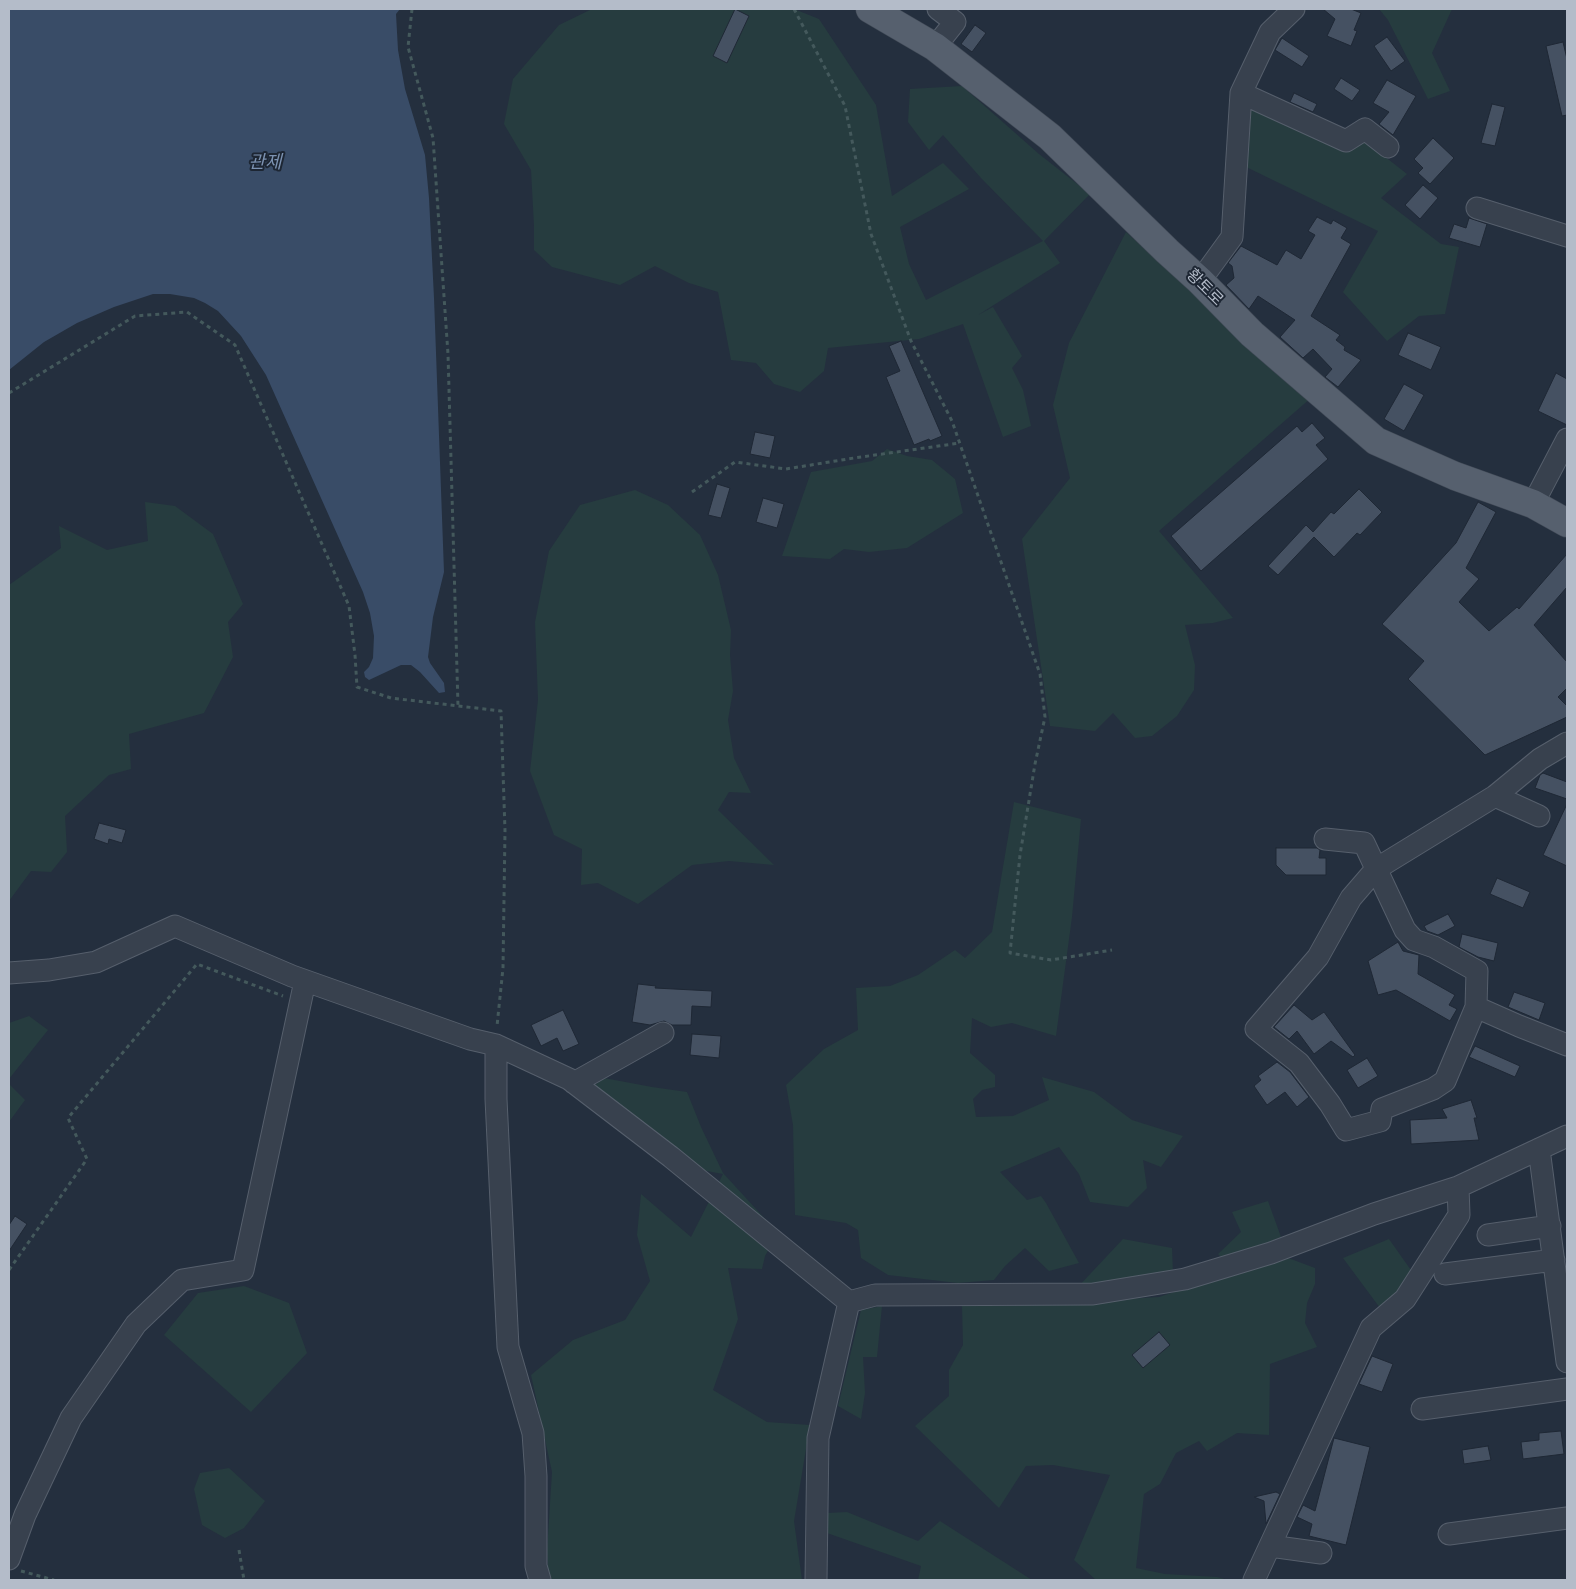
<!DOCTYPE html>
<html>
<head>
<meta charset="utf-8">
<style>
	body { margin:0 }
	#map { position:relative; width:1576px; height:1589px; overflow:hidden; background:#242f3e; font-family:"Exo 2",sans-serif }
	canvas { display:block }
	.frame { position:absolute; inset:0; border:10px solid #b4bcc9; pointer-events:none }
</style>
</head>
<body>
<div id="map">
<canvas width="1576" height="1589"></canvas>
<div class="frame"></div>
</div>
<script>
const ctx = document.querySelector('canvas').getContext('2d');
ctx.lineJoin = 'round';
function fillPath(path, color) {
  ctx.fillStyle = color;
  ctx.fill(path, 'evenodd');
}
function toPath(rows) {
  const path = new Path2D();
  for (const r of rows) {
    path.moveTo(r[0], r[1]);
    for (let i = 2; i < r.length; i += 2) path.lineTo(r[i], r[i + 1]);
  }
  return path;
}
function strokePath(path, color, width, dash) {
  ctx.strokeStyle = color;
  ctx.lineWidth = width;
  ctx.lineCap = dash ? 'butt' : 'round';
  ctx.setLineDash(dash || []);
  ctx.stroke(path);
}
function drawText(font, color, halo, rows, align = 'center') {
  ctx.font = font + ' "Exo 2","Noto Sans KR",sans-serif';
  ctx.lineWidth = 4;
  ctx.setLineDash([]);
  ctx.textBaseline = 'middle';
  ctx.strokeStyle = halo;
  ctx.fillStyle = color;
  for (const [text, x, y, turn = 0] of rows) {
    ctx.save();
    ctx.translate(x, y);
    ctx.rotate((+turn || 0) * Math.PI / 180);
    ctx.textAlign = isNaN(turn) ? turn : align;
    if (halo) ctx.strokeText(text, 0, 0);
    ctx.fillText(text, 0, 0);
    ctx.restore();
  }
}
const green = toPath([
	[592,9,794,9,819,19,876,105,892,196,943,163,969,189,900,227,909,264,926,300,1043,241,981,178,943,135,929,150,908,122,910,89,962,86,1039,154,1090,194,1044,241,1060,263,978,315,993,307,1022,356,1012,368,1023,390,1031,426,1003,437,963,324,919,339,828,348,824,371,800,392,774,384,756,363,731,360,718,292,689,283,655,266,620,285,552,267,534,250,534,226,531,170,504,124,513,79,559,25],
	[1379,9,1452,9,1432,53,1450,91,1428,99,1388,20],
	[1247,100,1365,141,1407,174,1381,198,1441,244,1459,247,1445,314,1419,316,1387,341,1343,292,1378,231,1242,165],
	[1126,232,1312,397,1159,531,1233,618,1213,623,1185,625,1195,665,1194,690,1177,716,1152,736,1135,738,1113,713,1095,731,1050,726,1022,539,1070,478,1053,405,1069,343],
	[887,449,907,456,932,460,955,479,963,513,907,548,869,552,844,549,830,559,782,556,811,472,872,461],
	[635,490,668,505,700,535,718,575,731,630,730,655,733,691,728,720,734,758,751,793,729,792,718,810,774,865,729,861,692,865,638,904,598,883,581,885,582,849,554,835,530,771,538,700,535,622,549,551,580,505],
	[145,502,175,506,213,534,243,604,228,622,233,657,204,713,129,734,131,769,109,775,65,816,67,852,51,872,31,871,9,901,9,585,61,548,59,526,107,550,148,541],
	[1014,802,1081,819,1072,917,1056,1036,1012,1023,991,1027,972,1018,970,1053,995,1075,995,1087,982,1090,973,1099,976,1117,1013,1116,1049,1100,1042,1077,1094,1092,1132,1120,1183,1136,1161,1167,1143,1160,1147,1188,1128,1207,1090,1202,1079,1174,1059,1147,1000,1172,1027,1200,1041,1196,1046,1203,1079,1263,1049,1271,1025,1248,1005,1266,994,1280,958,1283,888,1275,861,1258,858,1230,846,1223,795,1215,793,1125,786,1085,824,1049,858,1030,856,988,890,986,918,975,955,950,965,958,992,932],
	[29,1016,48,1030,9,1079,9,1023],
	[604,1078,652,1087,687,1092,701,1127,723,1173,778,1233,765,1256,762,1269,728,1268,738,1319,713,1390,767,1422,810,1425,794,1521,802,1580,552,1580,548,1569,547,1551,552,1472,531,1375,573,1340,625,1320,650,1281,637,1235,641,1194,691,1237,723,1174,701,1170,591,1088],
	[9,1084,25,1100,9,1122],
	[1268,1201,1281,1237,1225,1261,1218,1254,1241,1232,1232,1212],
	[1123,1239,1172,1248,1173,1272,1076,1289],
	[1389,1239,1413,1273,1404,1291,1380,1308,1343,1258],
	[1283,1256,1315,1268,1315,1284,1307,1303,1305,1323,1317,1347,1270,1364,1269,1435,1237,1433,1207,1451,1199,1441,1176,1453,1160,1484,1144,1494,1136,1568,1165,1574,1217,1577,1228,1580,1096,1580,1074,1560,1110,1475,1053,1465,1026,1466,999,1508,915,1426,949,1396,949,1370,963,1345,962,1306,1002,1306,1159,1297],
	[244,1286,289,1303,307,1353,251,1412,164,1335,198,1293],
	[882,1306,877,1357,863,1357,865,1393,861,1419,838,1406,861,1310],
	[229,1468,265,1501,244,1528,225,1538,202,1525,194,1489,200,1473],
	[847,1512,918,1541,940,1521,1032,1580,918,1580,921,1566,827,1533,827,1513]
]);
const water = toPath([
	[9,9,400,9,396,14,398,50,405,89,425,155,429,198,434,298,444,572,433,617,428,657,430,663,444,683,445,692,439,693,420,672,411,665,401,665,369,680,365,677,364,672,369,667,373,658,374,636,370,613,363,592,266,375,241,336,218,311,205,303,194,298,170,294,153,294,114,307,77,323,44,342,9,370]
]);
const building = toPath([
	[735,9,749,16,727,63,713,56,735,9],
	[1323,9,1351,9,1361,13,1354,30,1357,31,1351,46,1327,36,1335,19,1323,9],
	[975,25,986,33,972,52,961,44,975,25],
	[1387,37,1405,61,1391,71,1374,46,1387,37],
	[1282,38,1309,56,1302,67,1275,50,1282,38],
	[1563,42,1567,59,1567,115,1562,116,1546,46,1563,42],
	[1341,78,1360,90,1352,101,1334,89,1341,78],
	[1387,80,1416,96,1393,135,1379,124,1389,112,1373,103,1387,80],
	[1294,93,1317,104,1313,112,1290,102,1294,93],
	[1492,104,1505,107,1495,146,1481,143,1492,104],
	[1433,138,1454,158,1430,184,1418,173,1423,168,1414,159,1433,138],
	[1423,185,1438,198,1420,219,1405,205,1423,185],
	[1317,217,1331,224,1333,220,1347,228,1341,238,1351,244,1311,316,1340,335,1336,340,1345,347,1344,350,1361,360,1338,387,1325,377,1332,369,1313,349,1303,358,1280,337,1295,320,1258,296,1249,309,1226,285,1234,278,1232,266,1228,263,1241,246,1277,265,1286,250,1301,259,1315,235,1308,231,1317,217],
	[1469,218,1487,224,1480,247,1449,238,1454,224,1466,228,1469,218],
	[1408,333,1441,347,1431,370,1398,355,1408,333],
	[901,341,942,436,930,441,929,439,914,445,886,377,900,371,889,346,901,341],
	[1556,373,1567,379,1567,425,1538,411,1556,373],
	[1404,384,1424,395,1404,431,1384,419,1404,384],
	[1312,423,1325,438,1316,445,1328,459,1201,571,1171,536,1297,426,1302,432,1312,423],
	[755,432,775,436,770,458,750,454,755,432],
	[717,484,730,488,721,518,708,515,717,484],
	[1359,489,1382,512,1360,535,1357,533,1334,557,1314,537,1278,575,1268,566,1306,525,1313,532,1331,512,1334,514,1359,489],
	[763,498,784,504,777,528,756,522,763,498],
	[1478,502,1496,512,1466,568,1479,579,1459,602,1489,631,1517,607,1519,609,1567,554,1567,587,1534,625,1567,662,1567,688,1558,697,1567,706,1567,717,1485,755,1408,679,1424,661,1382,624,1456,543,1478,502],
	[1543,773,1567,782,1567,799,1535,788,1540,775,1543,773],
	[1567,804,1567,866,1543,855,1567,804],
	[99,823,126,830,122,843,109,839,108,844,94,839,99,823],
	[1276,848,1317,848,1320,850,1319,858,1326,858,1326,875,1286,875,1276,865,1276,848],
	[1497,878,1530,892,1523,908,1490,894,1497,878],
	[1448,914,1455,926,1438,935,1427,931,1424,926,1448,914],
	[1462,934,1498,943,1494,961,1478,957,1459,947,1462,934],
	[1398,942,1403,951,1419,955,1418,974,1455,995,1449,1005,1457,1009,1450,1021,1396,990,1378,995,1368,961,1398,942],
	[638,984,656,986,655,988,712,991,711,1007,692,1006,691,1025,672,1025,664,1021,650,1025,632,1022,638,984],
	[1514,992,1545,1003,1539,1020,1508,1007,1514,992],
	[1294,1005,1312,1020,1324,1012,1355,1055,1353,1057,1331,1041,1314,1054,1297,1031,1289,1039,1274,1027,1294,1005],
	[563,1010,579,1044,563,1051,557,1038,541,1046,531,1025,563,1010],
	[692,1034,721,1036,719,1058,690,1055,692,1034],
	[1475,1046,1520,1066,1515,1077,1469,1057,1475,1046],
	[1367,1058,1378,1076,1358,1088,1347,1070,1367,1058],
	[1277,1062,1290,1072,1309,1097,1297,1107,1285,1092,1267,1105,1254,1086,1261,1080,1258,1076,1277,1062],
	[1471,1100,1477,1118,1474,1118,1479,1140,1411,1144,1410,1120,1447,1118,1442,1109,1471,1100],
	[15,1216,27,1224,9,1251,9,1225,15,1216],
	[1159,1332,1170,1345,1143,1368,1132,1355,1159,1332],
	[1372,1356,1393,1364,1382,1392,1359,1384,1372,1356],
	[1561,1431,1564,1454,1523,1459,1521,1442,1539,1440,1539,1433,1561,1431],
	[1334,1438,1370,1447,1346,1545,1309,1536,1312,1524,1297,1517,1303,1505,1315,1511,1334,1438],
	[1488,1446,1491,1460,1464,1464,1462,1450,1488,1446],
	[1276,1492,1280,1494,1266,1524,1264,1501,1254,1497,1276,1492]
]);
const path = toPath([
	[412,9,408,47,433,138,448,354,458,706],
	[794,9,845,106,871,234,911,341,952,421,1040,674,1045,717,1035,764,1020,855,1010,953,1051,960,1112,950],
	[9,393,135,316,187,312,235,345,349,606,355,655,357,687,391,698,501,711,505,831,503,968,497,1026],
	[692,492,735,462,786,469,854,458,960,443],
	[9,1270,87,1159,68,1118,197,964,283,996],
	[239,1550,244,1580],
	[21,1571,54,1580]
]);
const minor = toPath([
	[935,47,955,22,938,9],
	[1241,93,1346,141,1365,129,1388,147],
	[1477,208,1567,236],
	[1200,281,1232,237,1241,93,1270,32,1294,9],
	[1533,504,1567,439],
	[1495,796,1539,816],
	[1325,839,1364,843,1405,930,1414,940,1434,947,1477,971,1476,1007,1519,1026,1567,1045],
	[9,973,49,970,96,962,175,926,292,976,470,1039,496,1045,569,1079,671,1157,849,1302],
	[1476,1007,1445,1081,1433,1089,1382,1109,1380,1121,1346,1130,1330,1104,1299,1063,1256,1029,1318,957,1351,898,1376,869,1495,796,1540,759,1567,743],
	[496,1045,496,1099,508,1347,533,1433,536,1476,536,1566,540,1580],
	[574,1083,663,1033],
	[1539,1149,1567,1362],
	[1488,1235,1550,1226],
	[1445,1274,1554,1260],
	[1422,1409,1567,1389],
	[1449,1534,1567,1518],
	[1270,1546,1321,1553],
	[9,1559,25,1515,71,1418,136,1324,182,1280,243,1270,305,981],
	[816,1580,818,1438,849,1302,875,1295,1093,1294,1185,1279,1271,1253,1374,1214,1458,1187,1567,1136],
	[1254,1580,1371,1328,1405,1299,1459,1215,1458,1187]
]);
const major = toPath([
	[870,9,935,47,1050,137,1167,251,1200,281,1252,334,1376,441,1455,476,1533,504,1567,523]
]);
const streetNames = [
	["황토로",1205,287,45]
];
const waterNames = [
	["관제",265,162]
];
fillPath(green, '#263c3f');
fillPath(water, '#394c67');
fillPath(building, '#455162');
strokePath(building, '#1f2835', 1);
strokePath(minor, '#565f6c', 23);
strokePath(major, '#414a57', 29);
strokePath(path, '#44595c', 3, [4, 4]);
strokePath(minor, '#38414e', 21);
strokePath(major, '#56606e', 28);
drawText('16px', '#b4bcc9', '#1d2633', streetNames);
drawText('italic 18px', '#7c92b1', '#1d2633', waterNames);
</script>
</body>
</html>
